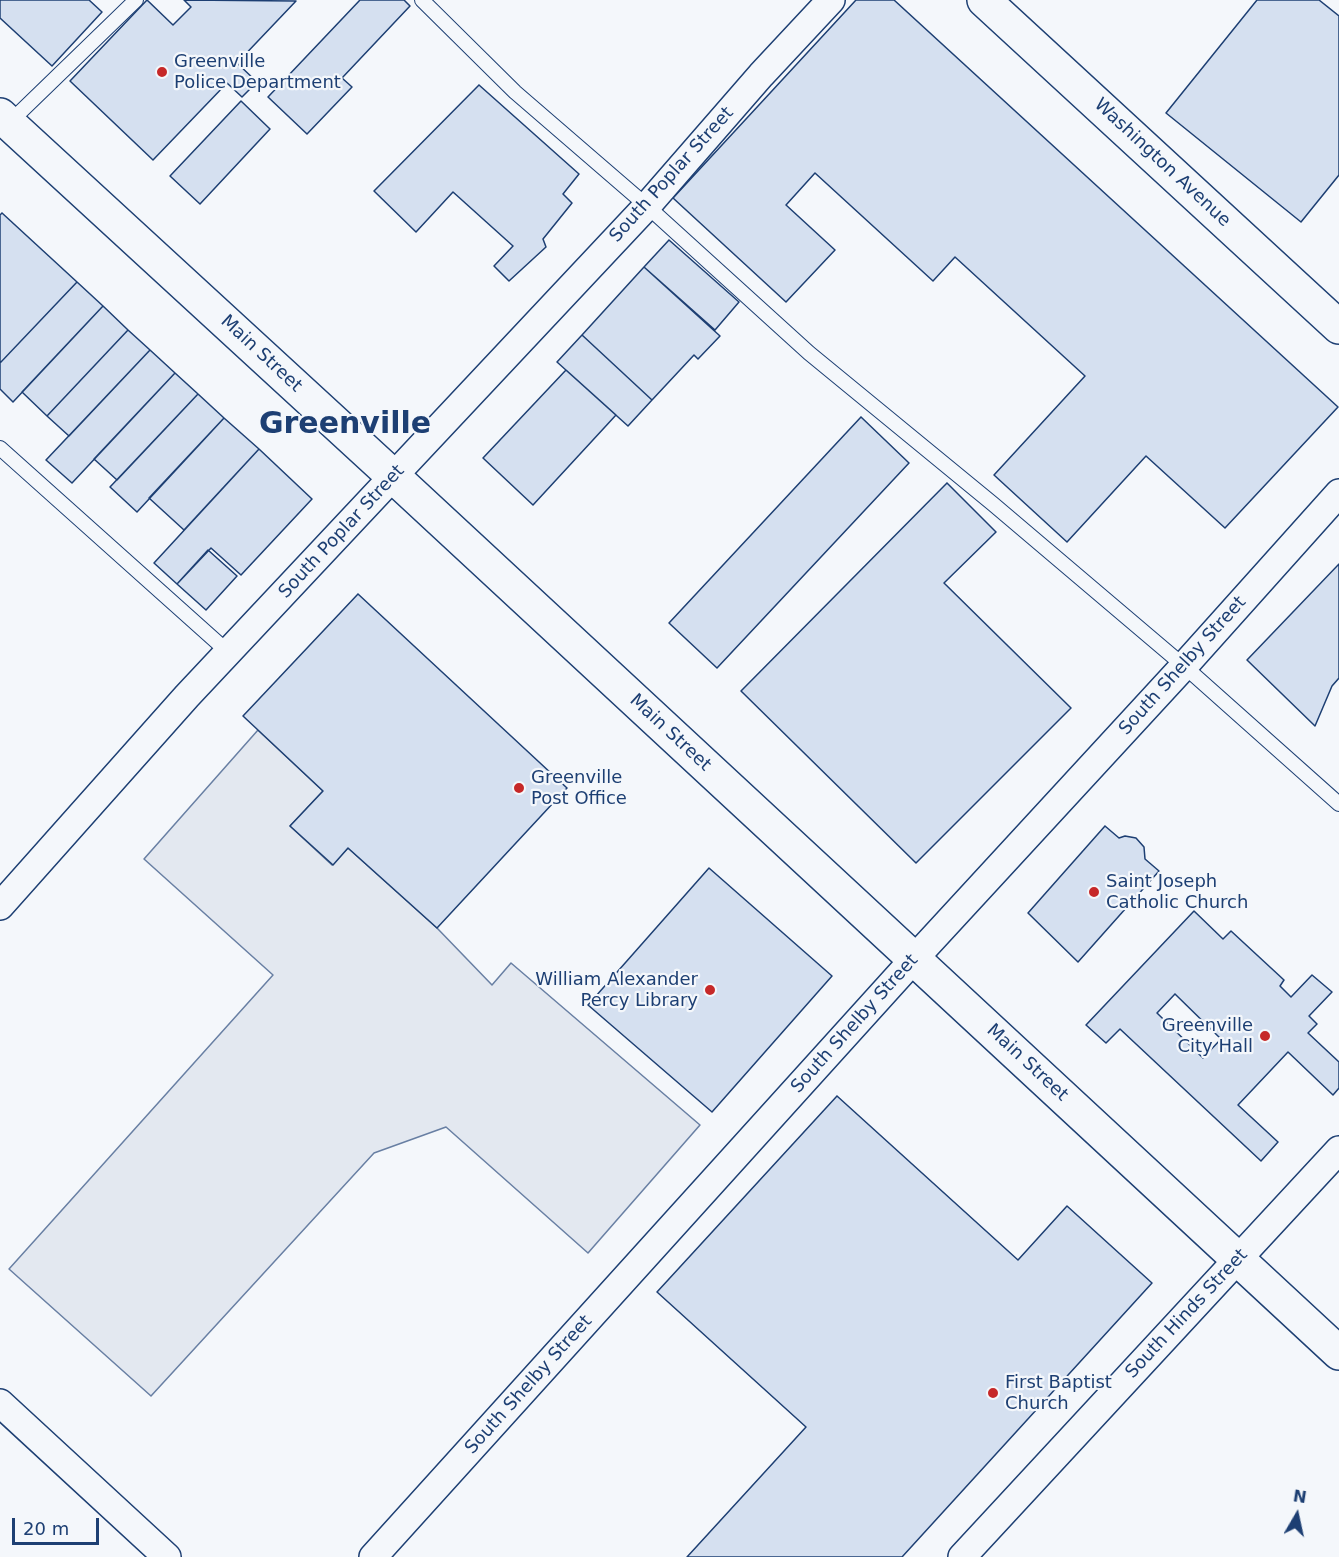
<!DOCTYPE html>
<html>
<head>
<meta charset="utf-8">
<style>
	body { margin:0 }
	#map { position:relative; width:1339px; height:1557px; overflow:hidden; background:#f4f7fb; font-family:"DejaVu Sans",sans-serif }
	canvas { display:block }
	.north { position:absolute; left:1267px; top:1485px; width:60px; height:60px; -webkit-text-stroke:4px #f4f7fb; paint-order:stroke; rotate:9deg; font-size:16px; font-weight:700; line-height:24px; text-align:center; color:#1d3f73 }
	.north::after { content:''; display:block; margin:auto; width:21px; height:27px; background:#1d3f73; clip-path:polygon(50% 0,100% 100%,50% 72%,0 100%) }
	.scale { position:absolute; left:12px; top:1518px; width:87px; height:27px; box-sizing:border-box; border:3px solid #1d3f73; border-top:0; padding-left:8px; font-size:18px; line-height:21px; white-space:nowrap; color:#1d3f73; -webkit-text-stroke:4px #f4f7fb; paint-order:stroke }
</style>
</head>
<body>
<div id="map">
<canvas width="1339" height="1557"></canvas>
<div class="north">N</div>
<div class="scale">20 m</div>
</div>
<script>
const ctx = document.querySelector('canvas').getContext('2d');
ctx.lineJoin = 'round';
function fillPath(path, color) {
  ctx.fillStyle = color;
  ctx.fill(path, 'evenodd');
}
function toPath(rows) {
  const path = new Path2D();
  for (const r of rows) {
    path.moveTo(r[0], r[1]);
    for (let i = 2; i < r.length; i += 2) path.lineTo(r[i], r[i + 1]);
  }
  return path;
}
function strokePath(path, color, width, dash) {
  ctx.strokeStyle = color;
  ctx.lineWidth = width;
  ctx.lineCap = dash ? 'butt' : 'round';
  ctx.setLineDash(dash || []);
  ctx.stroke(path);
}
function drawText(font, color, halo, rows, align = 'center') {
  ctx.font = font + ' "DejaVu Sans",sans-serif';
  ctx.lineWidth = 4.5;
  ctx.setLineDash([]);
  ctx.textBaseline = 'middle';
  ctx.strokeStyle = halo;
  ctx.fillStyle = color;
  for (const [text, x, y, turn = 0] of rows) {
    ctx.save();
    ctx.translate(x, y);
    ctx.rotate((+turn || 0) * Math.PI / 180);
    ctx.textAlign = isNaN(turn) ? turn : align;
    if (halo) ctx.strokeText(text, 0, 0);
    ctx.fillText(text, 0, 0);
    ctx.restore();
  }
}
const parking = toPath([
	[258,730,323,791,290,826,332,865,348,848,437,928,492,985,511,963,700,1125,588,1253,446,1127,374,1153,151,1396,9,1269,273,975,144,859,258,730]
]);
const building = toPath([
	[0,0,89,0,102,12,52,66,0,18,0,0],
	[147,0,173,25,191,7,184,0,296,1,237,63,257,82,242,97,227,83,153,160,70,81,147,0],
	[360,0,404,0,410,6,342,78,352,87,307,134,268,97,360,0],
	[856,0,894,0,1338,407,1225,528,1146,456,1067,542,994,475,1085,376,955,257,933,281,815,173,786,205,835,250,786,302,673,198,856,0],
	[1257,0,1319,0,1339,16,1339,175,1301,222,1166,113,1257,0],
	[479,85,579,174,563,194,572,203,543,239,546,247,509,281,494,266,513,246,453,192,416,232,374,191,479,85],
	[241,101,270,129,200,204,170,176,241,101],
	[2,213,77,282,0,363,0,215,2,213],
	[669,240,739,302,715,330,644,267,669,240],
	[644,267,720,336,698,359,694,355,652,400,582,335,644,267],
	[77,282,103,306,13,402,0,389,0,363,77,282],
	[103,306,128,330,47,416,22,392,103,306],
	[128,330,150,350,69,436,47,416,128,330],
	[582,335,652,400,628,426,557,362,582,335],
	[150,350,175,373,72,483,46,460,150,350],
	[566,370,616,415,533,505,483,458,566,370],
	[175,373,198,394,117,480,94,459,175,373],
	[198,394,224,418,137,512,110,487,198,394],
	[861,417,909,463,717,668,669,623,861,417],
	[224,418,259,449,184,530,149,498,224,418],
	[259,449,312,499,241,575,211,548,177,584,154,563,259,449],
	[947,483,996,532,944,583,1071,708,916,863,741,691,947,483],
	[208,550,237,576,206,610,177,584,208,550],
	[1339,564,1339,678,1332,686,1315,726,1247,660,1339,564],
	[358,594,567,788,437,928,348,848,333,865,290,826,323,791,243,716,358,594],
	[1105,826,1119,838,1125,836,1136,838,1144,847,1145,859,1159,871,1078,962,1028,913,1105,826],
	[709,868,832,976,712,1112,588,1005,709,868],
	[1194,911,1223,939,1231,931,1284,980,1280,986,1291,997,1312,975,1332,992,1309,1016,1317,1024,1308,1033,1339,1062,1339,1088,1333,1095,1288,1052,1238,1105,1278,1142,1261,1161,1120,1029,1106,1043,1086,1025,1194,911],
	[1175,994,1221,1039,1203,1058,1157,1013,1175,994],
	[837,1096,1018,1260,1067,1206,1152,1283,902,1557,687,1557,806,1427,657,1292,837,1096]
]);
const service = toPath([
	[422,0,515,92,647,206,809,353,993,504,1184,666,1339,804],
	[9,123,136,0],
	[0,448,228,652]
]);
const minor = toPath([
	[0,906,187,696,647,206,761,75,831,0],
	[0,1403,167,1557],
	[373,1557,914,959,1184,666,1339,493],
	[962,1557,1339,1150]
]);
const tertiary = toPath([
	[984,0,1339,327],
	[0,115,394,477,1339,1353]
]);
const markers = [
	[162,72,6,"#c62828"],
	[519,788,6,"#c62828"],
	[1094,892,6,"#c62828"],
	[710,990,6,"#c62828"],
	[1265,1036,6,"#c62828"],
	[993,1393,6,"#c62828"]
];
const poiNames = [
	["Greenville",174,62],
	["Police Department",174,83],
	["Greenville",531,778],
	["Post Office",531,799],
	["Saint Joseph",1106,882],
	["Catholic Church",1106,903],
	["William Alexander",698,980,"right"],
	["Percy Library",698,1001,"right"],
	["Greenville",1253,1026,"right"],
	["City Hall",1253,1047,"right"],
	["First Baptist",1005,1383],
	["Church",1005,1404]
];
const streetNames = [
	["Washington Avenue",1162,163,43],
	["South Poplar Street",672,175,-48],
	["Main Street",261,354,43],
	["South Poplar Street",342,532,-47],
	["South Shelby Street",1183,666,-48],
	["Main Street",670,733,43],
	["South Shelby Street",855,1024,-48],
	["Main Street",1027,1063,43],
	["South Hinds Street",1187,1314,-47],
	["South Shelby Street",529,1385,-48]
];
const townNames = [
	["Greenville",345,425]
];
fillPath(parking, '#e3e8f0');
strokePath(parking, '#687fa3', 1.5);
fillPath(building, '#d5e0f0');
strokePath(building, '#1d3f73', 1.5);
strokePath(service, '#1d3f73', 16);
strokePath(minor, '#1d3f73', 30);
strokePath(tertiary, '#1d3f73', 36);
strokePath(service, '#f4f7fb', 14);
strokePath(minor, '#f4f7fb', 27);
strokePath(tertiary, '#f4f7fb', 33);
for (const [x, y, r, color] of markers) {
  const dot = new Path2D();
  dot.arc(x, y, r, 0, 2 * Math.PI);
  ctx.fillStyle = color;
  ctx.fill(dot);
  strokePath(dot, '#f4f7fb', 2);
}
drawText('18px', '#1d3f73', '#f4f7fb', poiNames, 'left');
drawText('18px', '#1d3f73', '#f4f7fb', streetNames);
drawText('bold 30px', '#1d3f73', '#f4f7fb', townNames);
</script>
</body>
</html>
